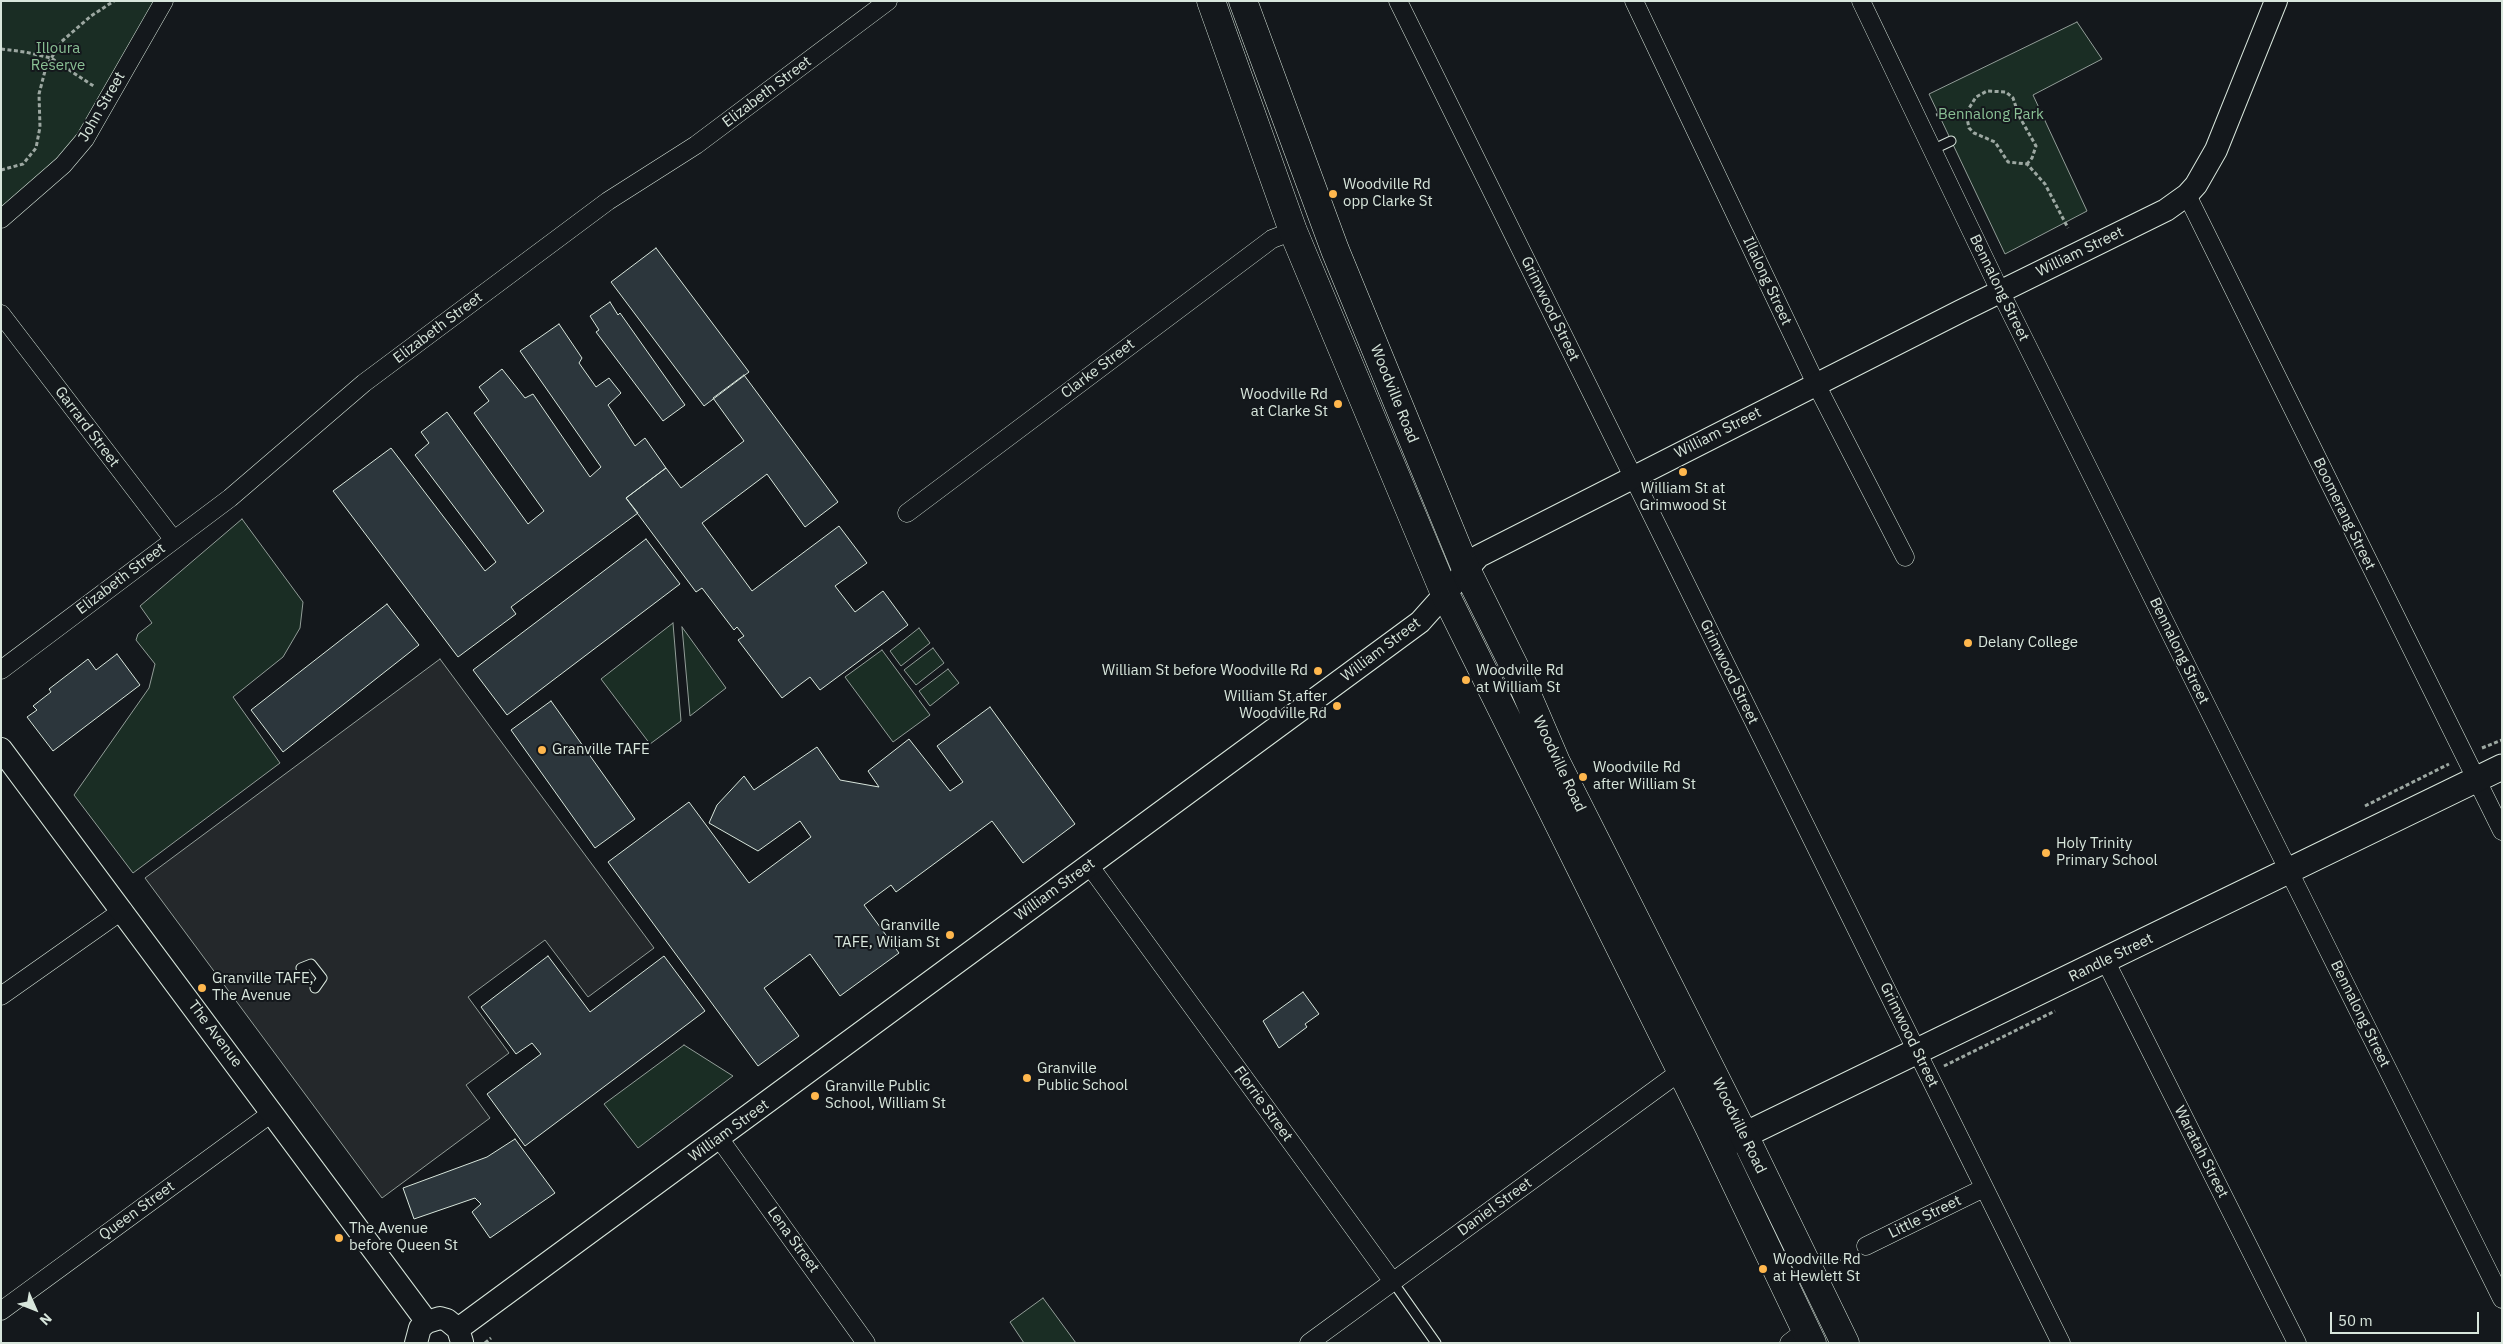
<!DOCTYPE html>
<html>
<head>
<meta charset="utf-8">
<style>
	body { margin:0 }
	#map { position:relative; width:2503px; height:1344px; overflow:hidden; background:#14181c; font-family:"IBM Plex Sans",sans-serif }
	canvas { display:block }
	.frame { position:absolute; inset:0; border:2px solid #d8e6dc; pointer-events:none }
	.north { position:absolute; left:10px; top:1284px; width:50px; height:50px; -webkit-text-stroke:4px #14181c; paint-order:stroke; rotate:134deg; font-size:14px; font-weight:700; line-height:20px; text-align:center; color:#d8e6dc }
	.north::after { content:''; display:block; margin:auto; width:18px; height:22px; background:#d8e6dc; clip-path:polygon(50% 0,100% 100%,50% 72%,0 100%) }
	.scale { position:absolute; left:2330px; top:1312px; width:149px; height:22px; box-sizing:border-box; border:2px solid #d8e6dc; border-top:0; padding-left:6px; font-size:15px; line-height:18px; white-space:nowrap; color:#d8e6dc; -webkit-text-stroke:4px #14181c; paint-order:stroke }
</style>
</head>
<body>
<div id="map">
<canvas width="2503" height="1344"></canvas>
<div class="frame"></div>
<div class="north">N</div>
<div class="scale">50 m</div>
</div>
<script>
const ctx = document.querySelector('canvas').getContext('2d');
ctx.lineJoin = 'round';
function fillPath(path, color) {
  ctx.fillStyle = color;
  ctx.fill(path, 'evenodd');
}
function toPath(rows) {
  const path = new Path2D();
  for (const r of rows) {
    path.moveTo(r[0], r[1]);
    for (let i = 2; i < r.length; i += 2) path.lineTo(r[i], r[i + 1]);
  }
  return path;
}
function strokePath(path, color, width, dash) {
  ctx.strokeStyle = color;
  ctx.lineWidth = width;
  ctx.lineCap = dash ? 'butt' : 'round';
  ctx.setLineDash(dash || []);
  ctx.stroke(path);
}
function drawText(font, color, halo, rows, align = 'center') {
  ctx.font = font + ' "IBM Plex Sans",sans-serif';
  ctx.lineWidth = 4;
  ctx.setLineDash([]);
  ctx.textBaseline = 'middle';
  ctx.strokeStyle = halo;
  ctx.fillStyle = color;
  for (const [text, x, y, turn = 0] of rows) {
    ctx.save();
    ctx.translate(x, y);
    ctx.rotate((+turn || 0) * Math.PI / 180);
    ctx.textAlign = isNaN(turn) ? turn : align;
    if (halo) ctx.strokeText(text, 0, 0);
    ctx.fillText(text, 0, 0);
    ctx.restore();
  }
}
const green = toPath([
	[1,1,159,1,76,140,1,211,1,1],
	[2077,22,2102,59,2033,95,2087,211,2005,254,1929,94,2077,22],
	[242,519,303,602,300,628,283,657,233,697,280,763,133,873,74,795,149,688,155,664,136,640,138,634,152,623,140,606,242,519],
	[673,623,681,721,650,744,601,679,673,623],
	[682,627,726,688,690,716,682,627],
	[919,628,930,643,901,666,890,651,919,628],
	[933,648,944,663,916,685,904,670,933,648],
	[882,650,930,715,893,742,845,677,882,650],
	[948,669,959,683,930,706,919,691,948,669],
	[684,1045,733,1076,638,1148,604,1104,684,1045],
	[1043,1298,1076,1343,1024,1343,1010,1322,1043,1298]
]);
const parking = toPath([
	[440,659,654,948,588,997,545,940,468,997,509,1053,466,1085,490,1118,382,1198,145,878,440,659]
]);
const building = toPath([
	[656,248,749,372,704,406,611,282,656,248],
	[610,302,618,315,620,313,685,405,663,421,596,332,599,330,590,316,610,302],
	[559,324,582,358,579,363,596,387,609,378,621,393,608,405,635,446,645,438,666,468,626,498,638,513,511,607,516,614,458,657,333,491,391,448,485,571,496,562,415,455,429,443,421,432,447,412,528,524,544,511,474,413,489,401,479,387,502,369,525,398,533,394,590,477,601,467,520,351,559,324],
	[744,375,838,502,805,527,767,474,702,523,752,591,839,526,867,563,835,586,855,612,883,591,908,625,820,690,810,677,782,698,738,640,744,636,737,627,734,630,702,588,696,592,626,498,666,468,681,488,744,441,713,398,744,375],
	[646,539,680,584,507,715,473,670,646,539],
	[387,604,419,645,283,752,251,710,387,604],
	[117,654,140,685,53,751,27,717,37,710,33,706,51,692,49,689,88,659,96,670,117,654],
	[551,701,635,819,595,848,511,730,551,701],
	[990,707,1075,824,1023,863,992,821,896,892,891,885,864,905,899,953,840,996,810,954,764,988,799,1036,758,1066,608,862,689,802,749,883,811,837,800,821,758,851,709,823,717,805,744,776,754,790,817,747,840,780,879,787,868,771,909,739,950,791,963,782,937,746,990,707],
	[548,956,590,1012,664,956,705,1011,525,1146,487,1094,541,1054,532,1043,516,1054,481,1007,548,956],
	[1303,992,1319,1014,1305,1024,1307,1027,1279,1048,1263,1021,1303,992],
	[515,1139,555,1193,490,1238,472,1212,481,1204,475,1198,414,1219,403,1188,487,1157,515,1139]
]);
const path = toPath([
	[1,49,25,52,51,58,95,87],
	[1966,113,1976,97,1987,91,2006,92,2013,98,2019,116,2036,146,2032,158,2027,164],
	[1936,115,1955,111,1966,113,1969,128,1974,133,1995,142,2008,162,2027,164,2045,184,2068,228],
	[1,170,23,164,36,148,40,127,39,94,46,67,61,42,91,16,114,1],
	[2482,748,2502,740],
	[2365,806,2449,764],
	[1944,1066,2055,1011],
	[1831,1264,1850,1254],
	[485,1343,491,1338]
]);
const service = toPath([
	[1932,150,1951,141],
	[301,968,311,964,322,978,315,988],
	[1393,1282,1436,1343]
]);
const minor = toPath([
	[1398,1,2061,1343],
	[1634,1,1816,384,1905,557],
	[1861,1,2000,291,2502,1299],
	[2187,195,2502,831],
	[1,219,63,165,85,139,164,1],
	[1,314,173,539],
	[907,513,1272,239,1293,231],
	[1,670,230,498,364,383,608,201,696,145,888,1],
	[1089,865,1393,1282],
	[2105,960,2297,1343],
	[1,996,123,910],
	[719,1138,866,1343],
	[1866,1246,1984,1188],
	[1,1311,273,1112],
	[1309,1343,1681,1071],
	[1789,1343,1806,1330]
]);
const tertiary = toPath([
	[1,749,427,1322],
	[458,1329,1420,622,1479,556,1961,311,2166,210,2187,195,2196,185,2216,150,2276,1],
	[416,1343,420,1328,427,1322,440,1318,447,1320,458,1329,462,1342]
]);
const secondary = toPath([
	[1726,1144,2502,767]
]);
const primary = toPath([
	[1211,1,1293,231,1445,594,1709,1127,1812,1343],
	[1243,1,1335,250,1466,569,1519,676,1556,762,1744,1135,1845,1343]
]);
const markers = [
	[1333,194,5,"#ffb74d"],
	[1338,404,5,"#ffb74d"],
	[1683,472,5,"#ffb74d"],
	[1968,643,5,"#ffb74d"],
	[1318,671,5,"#ffb74d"],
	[1466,680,5,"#ffb74d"],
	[1337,706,5,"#ffb74d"],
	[542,750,5,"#ffb74d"],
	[1583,777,5,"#ffb74d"],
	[2046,853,5,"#ffb74d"],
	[950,935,5,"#ffb74d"],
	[202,988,5,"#ffb74d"],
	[1027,1078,5,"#ffb74d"],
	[815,1096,5,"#ffb74d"],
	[339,1238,5,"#ffb74d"],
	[1763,1269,5,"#ffb74d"]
];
const parkNames = [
	["Illoura",58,49],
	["Reserve",58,66],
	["Bennalong Park",1991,115]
];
const streetNames = [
	["Elizabeth Street",767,92,-37],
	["John Street",102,107,-60],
	["William Street",2080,252,-26],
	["Illalong Street",1767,281,65],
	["Bennalong Street",1999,288,64],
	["Grimwood Street",1550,309,64],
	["Elizabeth Street",438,328,-37],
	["Clarke Street",1098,369,-37],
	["Woodville Road",1394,394,68],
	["Garrard Street",87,427,53],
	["William Street",1718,433,-27],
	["Boomerang Street",2344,514,64],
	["Elizabeth Street",121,579,-37],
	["William Street",1381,650,-37],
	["Bennalong Street",2179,651,64],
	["Grimwood Street",1729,672,64],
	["Woodville Road",1559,764,65],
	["William Street",1055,890,-36],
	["Randle Street",2111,958,-26],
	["Bennalong Street",2360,1014,64],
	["The Avenue",215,1034,53],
	["Grimwood Street",1909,1035,64],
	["Florrie Street",1263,1104,54],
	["Woodville Road",1739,1126,64],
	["William Street",729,1131,-36],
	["Waratah Street",2201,1152,63],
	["Daniel Street",1495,1207,-36],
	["Queen Street",137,1211,-36],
	["Little Street",1925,1217,-26],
	["Lena Street",793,1240,54]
];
const poiNames = [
	["Woodville Rd",1343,185],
	["opp Clarke St",1343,202],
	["Woodville Rd",1328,395,"right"],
	["at Clarke St",1328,412,"right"],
	["William St at",1683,489,"center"],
	["Grimwood St",1683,506,"center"],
	["Delany College",1978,643],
	["William St before Woodville Rd",1308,671,"right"],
	["Woodville Rd",1476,671],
	["at William St",1476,688],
	["William St after",1327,697,"right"],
	["Woodville Rd",1327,714,"right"],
	["Granville TAFE",552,750],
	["Woodville Rd",1593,768],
	["after William St",1593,785],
	["Holy Trinity",2056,844],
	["Primary School",2056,861],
	["Granville",940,926,"right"],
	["TAFE, Wiliam St",940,943,"right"],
	["Granville TAFE,",212,979],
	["The Avenue",212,996],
	["Granville",1037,1069],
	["Public School",1037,1086],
	["Granville Public",825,1087],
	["School, William St",825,1104],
	["The Avenue",349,1229],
	["before Queen St",349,1246],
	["Woodville Rd",1773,1260],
	["at Hewlett St",1773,1277]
];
fillPath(green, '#1a2d24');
strokePath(green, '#939e99', 1);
fillPath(parking, '#24282b');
strokePath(parking, '#939e99', 1);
fillPath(building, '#2c363c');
strokePath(building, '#d8e6dc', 1);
strokePath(service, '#d8e6dc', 11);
strokePath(minor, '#d8e6dc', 19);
strokePath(tertiary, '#d8e6dc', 24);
strokePath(secondary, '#d8e6dc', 27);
strokePath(primary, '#d8e6dc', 29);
strokePath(path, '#9da8a2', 3, [4, 2.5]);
strokePath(service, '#14181c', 9);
strokePath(minor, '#14181c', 18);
strokePath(tertiary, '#14181c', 22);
strokePath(secondary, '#14181c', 25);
strokePath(primary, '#14181c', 28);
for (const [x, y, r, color] of markers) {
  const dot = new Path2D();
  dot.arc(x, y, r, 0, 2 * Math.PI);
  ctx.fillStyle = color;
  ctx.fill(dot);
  strokePath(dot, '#14181c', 2);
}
drawText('15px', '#8ac095', '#14181c', parkNames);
drawText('15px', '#d8e6dc', '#14181c', streetNames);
drawText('15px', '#d8e6dc', '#14181c', poiNames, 'left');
</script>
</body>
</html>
